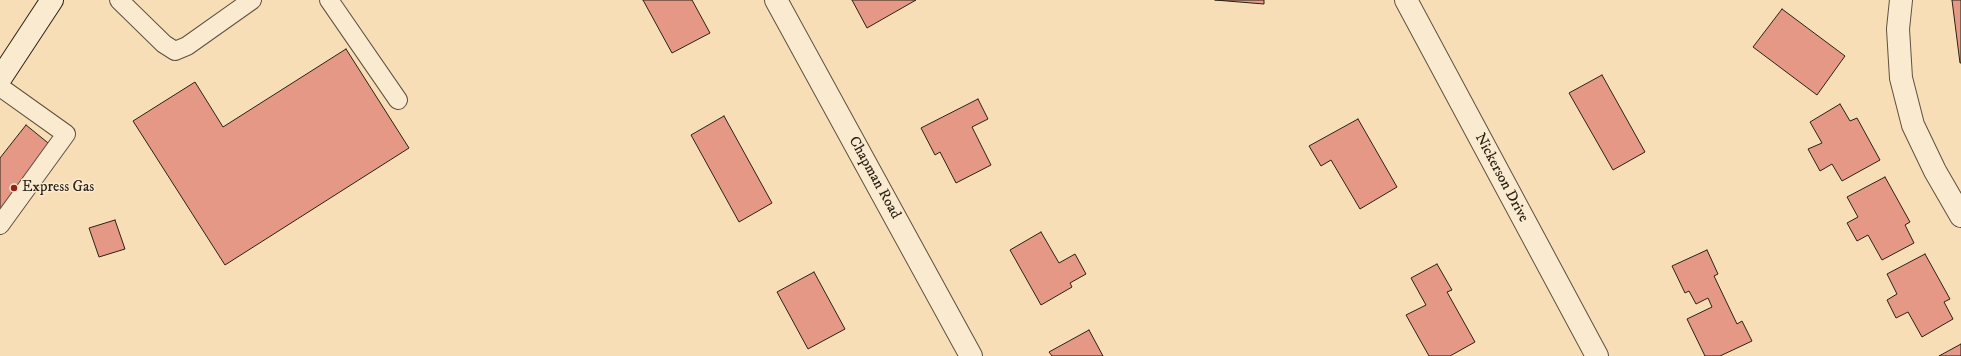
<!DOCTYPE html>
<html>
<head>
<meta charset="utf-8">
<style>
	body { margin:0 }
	canvas { display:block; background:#f8deb6 }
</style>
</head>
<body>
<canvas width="1961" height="356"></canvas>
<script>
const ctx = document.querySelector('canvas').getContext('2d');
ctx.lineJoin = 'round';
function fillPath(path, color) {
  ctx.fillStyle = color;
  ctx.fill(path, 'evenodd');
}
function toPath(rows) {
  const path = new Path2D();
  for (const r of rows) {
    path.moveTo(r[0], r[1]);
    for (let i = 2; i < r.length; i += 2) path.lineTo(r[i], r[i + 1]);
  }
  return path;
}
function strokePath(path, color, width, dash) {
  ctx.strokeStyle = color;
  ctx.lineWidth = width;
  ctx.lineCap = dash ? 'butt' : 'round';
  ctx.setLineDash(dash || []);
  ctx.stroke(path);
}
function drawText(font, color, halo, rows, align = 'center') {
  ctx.font = font + ' "IM FELL DW Pica",serif';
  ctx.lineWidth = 3;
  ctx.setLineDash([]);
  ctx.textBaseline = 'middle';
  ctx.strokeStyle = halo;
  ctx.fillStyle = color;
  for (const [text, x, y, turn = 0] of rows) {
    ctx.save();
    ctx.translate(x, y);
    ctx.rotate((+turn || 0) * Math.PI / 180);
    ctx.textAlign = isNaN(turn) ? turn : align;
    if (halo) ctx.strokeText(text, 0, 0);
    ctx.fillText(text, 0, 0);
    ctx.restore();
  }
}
const building = toPath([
	[643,0,692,0,710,33,672,53,643,0],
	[852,0,916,0,867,28,852,0],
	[1215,0,1264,0,1264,4,1215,0],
	[1952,0,1961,0,1961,63,1960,63,1952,0],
	[1782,9,1845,56,1817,95,1753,47,1782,9],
	[346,49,409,148,225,265,133,121,195,82,223,127,346,49],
	[1602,75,1645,152,1613,170,1569,93,1602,75],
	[978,99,988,119,972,127,991,165,956,183,940,152,935,155,921,128,978,99],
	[1840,104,1850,121,1857,118,1880,160,1842,181,1832,164,1820,171,1808,149,1822,143,1810,122,1840,104],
	[724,116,772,203,739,222,691,135,724,116],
	[1358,119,1397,187,1360,209,1331,160,1321,166,1309,146,1358,119],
	[26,125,58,151,0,218,0,158,26,125],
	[1885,177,1910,222,1905,225,1914,243,1882,260,1868,235,1857,241,1847,223,1858,217,1847,197,1885,177],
	[115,220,125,249,99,257,89,228,115,220],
	[1041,232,1059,263,1075,254,1086,274,1070,283,1072,287,1041,305,1010,250,1041,232],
	[1707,250,1718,274,1714,276,1737,324,1742,321,1752,341,1720,356,1705,356,1687,319,1712,307,1708,298,1696,304,1689,291,1685,293,1672,266,1707,250],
	[1925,254,1950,299,1944,302,1953,319,1922,337,1908,312,1896,318,1887,300,1897,294,1887,274,1925,254],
	[1437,264,1452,290,1447,292,1475,342,1450,356,1429,356,1406,315,1426,305,1411,278,1437,264],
	[814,272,845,329,808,349,777,292,814,272],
	[1089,330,1103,356,1052,356,1049,352,1089,330],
	[1961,344,1961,356,1939,356,1961,344]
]);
const service = toPath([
	[119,0,164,44,175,51,187,46,252,0],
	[329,0,398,100],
	[0,87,66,134,0,225]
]);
const minor = toPath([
	[776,0,971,356],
	[1406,0,1597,356],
	[1901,0,1898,29,1901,78,1913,125,1935,171,1961,216]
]);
const secondary = toPath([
	[0,79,52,0]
]);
const markers = [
	[14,188,4,"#8f2418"]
];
const streetNames = [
	["Chapman Road",874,178,61],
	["Nickerson Drive",1501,178,62]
];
const poiNames = [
	["Express Gas",22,188]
];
fillPath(building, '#e49885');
strokePath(building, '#2a2216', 1);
strokePath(service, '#5e513e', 20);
strokePath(minor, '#5e513e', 24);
strokePath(secondary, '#2a2216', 24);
strokePath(service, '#faead0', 18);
strokePath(minor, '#faead0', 22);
strokePath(secondary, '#faead0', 22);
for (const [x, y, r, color] of markers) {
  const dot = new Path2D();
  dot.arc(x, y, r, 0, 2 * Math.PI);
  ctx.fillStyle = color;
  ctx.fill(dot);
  strokePath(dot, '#faead0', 1.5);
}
drawText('15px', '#2a2216', '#faead0', streetNames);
drawText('15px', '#2a2216', '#faead0', poiNames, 'left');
</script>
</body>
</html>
